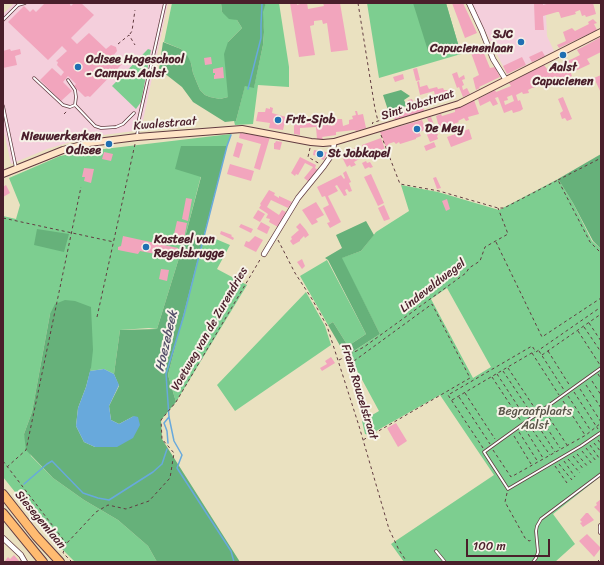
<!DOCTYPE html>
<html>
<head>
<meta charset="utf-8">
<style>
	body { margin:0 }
	#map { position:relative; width:604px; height:565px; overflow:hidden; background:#eae1c0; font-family:Sriracha,sans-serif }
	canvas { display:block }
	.frame { position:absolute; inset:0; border:4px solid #4a1f2b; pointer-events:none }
	.scale { position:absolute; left:466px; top:539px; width:84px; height:18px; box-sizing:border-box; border:2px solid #4a1f2b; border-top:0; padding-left:5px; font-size:12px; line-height:14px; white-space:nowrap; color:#4a1f2b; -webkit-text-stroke:3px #f7f3e8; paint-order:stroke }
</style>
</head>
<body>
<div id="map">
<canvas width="604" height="565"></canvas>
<div class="frame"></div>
<div class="scale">100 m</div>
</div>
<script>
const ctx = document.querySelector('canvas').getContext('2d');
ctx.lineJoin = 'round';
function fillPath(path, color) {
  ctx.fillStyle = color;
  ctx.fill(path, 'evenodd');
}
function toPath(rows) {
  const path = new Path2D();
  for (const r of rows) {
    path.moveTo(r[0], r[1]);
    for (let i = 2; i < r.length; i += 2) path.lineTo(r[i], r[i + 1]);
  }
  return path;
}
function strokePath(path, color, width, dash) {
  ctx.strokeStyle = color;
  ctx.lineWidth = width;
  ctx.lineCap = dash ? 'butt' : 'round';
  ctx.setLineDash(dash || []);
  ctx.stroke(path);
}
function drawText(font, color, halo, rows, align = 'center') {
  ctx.font = font + ' Sriracha,sans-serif';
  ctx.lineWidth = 4;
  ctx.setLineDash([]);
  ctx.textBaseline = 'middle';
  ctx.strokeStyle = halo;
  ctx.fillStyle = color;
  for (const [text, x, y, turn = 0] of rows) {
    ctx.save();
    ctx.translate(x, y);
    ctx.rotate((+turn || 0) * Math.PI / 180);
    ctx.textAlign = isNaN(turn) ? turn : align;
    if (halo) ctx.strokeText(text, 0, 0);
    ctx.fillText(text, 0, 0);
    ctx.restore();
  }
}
const built = toPath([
	[14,3,168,3,141,130,88,137,47,149,11,164,3,127,3,14],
	[471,3,547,3,543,16,546,15,547,36,554,51,507,74]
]);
const green = toPath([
	[172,3,221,3,222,12,237,20,242,28,228,42,228,97,220,99,210,97,205,95,200,90,197,83,193,73,191,63,181,49,164,42],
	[266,3,279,3,289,67,289,87,258,85,253,124,235,125,234,121,236,121,245,85,254,87,263,45,264,32,262,12],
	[367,3,446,3,461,54,379,78],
	[148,49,151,50,141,102,136,109,112,86],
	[231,134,227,146,181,146,201,176,183,245,157,329,149,328,120,330,114,374,104,369,90,371,91,368,50,314,32,412,24,434,31,456,53,478,84,500,118,520,148,546,157,562,75,562,55,542,3,477,3,216,16,219,20,205,9,178,60,156,87,151],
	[558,179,573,203,592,241,601,249,601,476,553,514,575,544,555,562,404,562,391,544,494,475,440,395,369,435,365,434,362,421,379,411,353,363,351,353,380,334,341,258,361,251,376,232,409,211,401,185,438,192,499,210],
	[447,288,491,367,473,378,431,299],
	[204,234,230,245,217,269,247,285,176,402,168,375],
	[327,260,366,334,348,346,333,322,328,325,300,276],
	[306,292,325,326,331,345,235,411,217,385]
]);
const forest = toPath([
	[221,3,266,3,263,12,264,32,263,45,254,88,245,86,236,121,234,121,225,122,193,102,182,87,159,69,163,42,181,49,187,55,191,63,193,73,197,83,200,90,205,95,210,97,220,99,228,97,224,54,228,42,242,28,237,20,229,19,222,12],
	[413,3,446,3,461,54,448,52,429,54],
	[401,90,410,96,404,100,407,106,388,110,383,95],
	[181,146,227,146,168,375,176,402,161,420,162,439,240,562,157,562,148,546,118,520,84,500,53,478,26,450,24,434,32,412,50,314,55,304,65,300,75,301,91,307,93,350,91,368,86,387,78,408,76,426,84,442,95,447,134,416,119,424,111,420,109,406,119,386,114,374,120,330,157,329,183,245,201,177,175,169],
	[601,154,601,249,593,241,573,203,558,179],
	[366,221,374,235,361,251,342,258,380,334,346,356,328,325,333,322,348,346,366,334,328,260,325,258,342,248,336,235],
	[37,229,69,234,64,252,34,245]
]);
const water = toPath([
	[104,369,114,374,119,385,109,406,111,420,119,424,134,416,138,417,140,425,133,438,117,447,95,447,84,442,76,426,78,408,86,387,90,371]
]);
const stream = toPath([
	[248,89,261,38,261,25,262,3],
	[231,135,227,146,184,315,166,374,169,417,174,441,182,455,177,468,231,551,234,562],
	[168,443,167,431,164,423,169,417],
	[24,484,47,464,52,461,83,493,98,498,109,500,153,472,162,464,167,449]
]);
const building = toPath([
	[45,3,69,3,71,6,74,3,81,3,94,15,71,38,77,44,89,33,106,49,111,45,116,47,117,51,113,56,122,64,90,97,88,96,85,97,74,86,76,84,68,76,63,82,72,91,61,101,40,80,52,68,61,76,64,72,57,65,58,62,56,61,67,51,62,46,48,60,8,22,24,6,30,12,33,9,36,12],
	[290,3,297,3,297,5,300,4,300,3,307,3,308,9,324,6,323,3,340,3,348,50,331,52,327,23,323,24,322,20,314,21,314,25,310,26,315,55,299,57],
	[452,3,463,3,477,33,465,38],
	[534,3,543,3,543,5,550,3,593,3,596,14,586,17,585,15,582,16,580,10,575,12,576,14,561,18,559,12,557,12,543,16,544,30,535,30],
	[593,19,597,23,594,24,597,30,559,48,557,45,566,41,563,32,572,28,575,31,589,24,588,22],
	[601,37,601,52,587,59,590,64,573,72,571,67,569,68,572,76,570,77,572,81,570,82,567,76,557,79,556,76,553,77,554,79,551,80,551,81,544,85,532,88,528,90,529,93,523,94,522,92,516,95,518,101,520,100,523,109,520,111,513,113,512,110,504,113,498,97,495,98,498,104,493,106,490,101,480,106,478,99,495,90,496,92,511,86,509,83,544,65,547,69,572,59,580,55,577,50],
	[512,95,514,101,505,105,504,101,508,100,507,97],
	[481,46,490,68,495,67,500,77,479,87,480,88,476,90,473,78,479,75,470,50],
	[10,49,11,51,20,49,21,54,15,56,17,65,3,68,3,51],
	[542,51,545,56,532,62,529,57],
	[211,57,212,64,205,65,204,58],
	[522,57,526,65,507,74,503,66],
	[223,67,224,78,214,79,214,75,215,75,215,73,213,73,213,69],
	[417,68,420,80,416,81,413,69],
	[457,72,459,78,464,75,465,79,462,80,464,85,462,86,463,90,467,88,470,94,463,97,459,87,457,88,452,74],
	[403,74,404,79,395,82,393,77],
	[601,75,601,93,594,78],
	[419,81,420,87,427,85,429,89,437,87,438,89,443,88,444,90,447,90,449,97,436,100,434,91,420,95,417,82],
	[420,97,424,111,395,120,393,113,410,108,408,100,412,99,414,104,416,104,415,98],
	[563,97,572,119,567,121,565,118,562,119,560,113,563,111,558,99],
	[474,100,479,114,468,117,469,120,466,121,464,118,458,121,459,122,446,127,446,125,439,127,436,116,441,114,442,116,455,112,455,109],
	[270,107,273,108,272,113,286,117,283,130,269,128,270,123,256,121,258,112,265,112,266,108,270,109],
	[355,111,357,111,358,115,363,114,366,128,356,131,355,130,336,132,336,135,322,137,323,139,317,139,316,127,300,128,300,135,294,134,294,123,301,123,302,116,304,115,304,120,312,119,312,122,330,121,331,126,335,125,334,119,342,119,343,126,349,124,349,120,353,119,352,116,356,115],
	[431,117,438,135,437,136,438,139,430,142,425,130,419,132,421,136,416,138,416,139,400,144,399,142,396,144,394,142,388,144,389,146,386,147,380,132,422,120,425,128,429,127,431,133,433,132,427,118],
	[469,129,472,139,451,147,447,137],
	[240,133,270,137,260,170,254,168,261,144,239,138],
	[381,138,386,152,380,155,379,151,370,157,369,154,365,153,362,145],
	[276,141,282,142,280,150,274,149,274,143,275,143],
	[237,142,243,144,239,158,233,156],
	[434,142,436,147,426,151,424,146],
	[355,148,361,158,354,162,356,165,351,167,350,165,347,167,341,155],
	[314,150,326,152,328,154,327,156,325,157,324,160,321,159,322,157,313,155],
	[104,152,113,154,111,161,102,159],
	[300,157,316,165,315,168,318,170,309,182,304,178,313,167,305,163,298,175,296,174,295,176,291,173],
	[366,161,367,163,370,162,373,167,370,168,369,167,365,169,362,163],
	[230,164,254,171,251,181,227,174],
	[84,168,94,169,91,183,84,181,85,177,82,177],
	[346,171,351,182,349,183,352,191,349,192,347,189,345,190,347,195,344,196,337,185,335,186,338,191,328,196,341,222,330,228,327,223,330,222,323,208,329,205,325,196,322,197,317,187,341,175,344,179,345,178,343,173],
	[371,174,384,203,378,206,364,177],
	[436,177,441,188,437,189,433,178],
	[6,185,10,193,3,197,3,187],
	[269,190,275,193,274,195,279,198,279,196,292,202,288,208,271,200,267,207,279,215,282,210,286,212,278,227,269,222,270,219,266,218,268,214,259,208,261,205,260,204],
	[186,198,192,199,188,221,182,219],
	[447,199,450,209,446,211,442,201],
	[316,202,324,215,316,219,318,222,312,225,302,210],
	[384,205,390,219,384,221,378,208],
	[258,210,265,214,260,222,253,218],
	[177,221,187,223,183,245,172,243],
	[261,222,270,227,267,234,257,229],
	[300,223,306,230,309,235,305,238,304,236,300,240,300,241,293,245,290,241,292,239,291,237,299,230,296,227],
	[241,224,253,229,251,233,239,227],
	[221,231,232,235,231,236,234,238,233,240,220,234],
	[123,236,178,248,176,258,140,251,138,254,118,250,118,247,121,246],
	[255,236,263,240,256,252,244,246,246,241,249,242],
	[302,259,305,266,302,269,297,262],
	[161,269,169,270,167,281,159,279],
	[331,357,335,363,322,371,320,368,327,364,325,361],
	[396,423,407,441,398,447,387,428],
	[601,499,601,512,600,513,594,507,597,505,596,503],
	[586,513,588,513,594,520,583,527,580,523,582,522,580,520],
	[587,534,601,548,594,557,579,541],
	[14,555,20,562,4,562,8,557,10,559]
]);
const path = toPath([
	[358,3,375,109,378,121],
	[130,34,132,31,135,10],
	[118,44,129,35,135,45],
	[64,114,67,111],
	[373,124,372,123,384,119,384,120],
	[381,135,400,184,439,191,498,208,504,208,558,180,590,242,601,253],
	[310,148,308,157,320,164],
	[558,180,601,158],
	[3,218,114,242],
	[278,240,295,273,312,299,327,326,359,426,389,529,399,550,407,562],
	[496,242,542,337,601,298],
	[97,317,135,144],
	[589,323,601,341],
	[584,327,601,352],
	[578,331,600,365],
	[539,351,564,390],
	[548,351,570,386],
	[532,353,559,395],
	[542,355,601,314],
	[339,360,364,347,466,273,469,268,480,261,485,247,508,234,498,208],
	[354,361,432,304,470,378,363,440],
	[508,368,536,410],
	[503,371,531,413],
	[497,374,525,417],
	[598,374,601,379],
	[492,377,521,421],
	[592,381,601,395],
	[586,385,601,408],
	[580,389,601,422],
	[574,392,598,429],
	[465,393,495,439],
	[568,396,591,431],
	[459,397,490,444],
	[452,400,535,351],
	[563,401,585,435],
	[546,413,567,445],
	[540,417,560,448],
	[535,421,555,452],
	[529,425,550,455],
	[525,429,543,458],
	[519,432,538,462],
	[514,436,531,464],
	[598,440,601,444],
	[594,443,601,452],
	[590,445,599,458],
	[483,448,448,395,532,346,536,352,601,307],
	[586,448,596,461],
	[493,450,511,477,586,435,601,423],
	[582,451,592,464],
	[577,454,588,467],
	[573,456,584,470],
	[568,459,580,473],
	[3,461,66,543],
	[564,461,575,477],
	[559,464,572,480],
	[555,466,567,483],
	[7,467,26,450,81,187],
	[507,493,505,502,525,538,529,541,532,540],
	[598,560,600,562],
	[72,562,63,553,66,544,96,512,108,505,126,509,149,501,170,478,174,453,162,439,161,420,176,402,261,258]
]);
const lane = toPath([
	[3,20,18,5,25,3],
	[34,78,63,105,70,107,75,105],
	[68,80,75,90,76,97,75,105,95,126,101,128,116,127,123,124,134,113],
	[3,106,16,168],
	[137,136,139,119,165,3],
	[601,368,484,452,508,489,581,446,600,433,601,434],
	[436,551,445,562],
	[533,562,536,558,538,552,536,531,537,526,541,519,601,474]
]);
const street = toPath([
	[469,3,482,31,493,59,506,80],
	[264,254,298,198,324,166,333,153,334,142],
	[601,526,601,532],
	[3,538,21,555,25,562]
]);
const secondary = toPath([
	[3,174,63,150,89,143,137,137,242,129,311,142,323,143,334,142,459,104,601,32]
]);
const highway = toPath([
	[3,494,36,536,60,562],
	[3,513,43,562]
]);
const markers = [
	[521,42,4,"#1f6fb2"],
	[563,55,4,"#1f6fb2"],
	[78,67,4,"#1f6fb2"],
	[278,120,4,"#1f6fb2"],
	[417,129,4,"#1f6fb2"],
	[109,144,4,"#1f6fb2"],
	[320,154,4,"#1f6fb2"],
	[146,247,4,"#1f6fb2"]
];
const poiNames = [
	["SJC",513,35,"right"],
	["Capucienenlaan",513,49,"right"],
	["Odisee Hogeschool",86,60],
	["- Campus Aalst",86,74],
	["Aalst",563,68,"center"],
	["Capucienen",563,82,"center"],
	["Frit-Sjob",286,120],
	["De Mey",425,129],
	["Nieuwerkerken",101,137,"right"],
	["Odisee",101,151,"right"],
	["St Jobkapel",328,154],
	["Kasteel van",154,240],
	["Regelsbrugge",154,254]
];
const streetNames = [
	["Sint Jobstraat",418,105,-18],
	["Kwalestraat",165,124,-5],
	["Lindeveldwegel",433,286,-38],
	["Voetweg van de Zurendries",210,329,-60],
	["Frans Roucelstraat",359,392,73],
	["Siesegemlaan",40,520,50]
];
const parkNames = [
	["Begraafplaats",535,412],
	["Aalst",535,426]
];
const waterNames = [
	["Hoezebeek",167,341,-77]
];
fillPath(built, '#f4cfdc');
fillPath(green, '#7dce90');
fillPath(forest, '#66b17a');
fillPath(water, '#68a9dc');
strokePath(stream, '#68a9dc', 1.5);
fillPath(building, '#f2a5bd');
strokePath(lane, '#623c41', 3.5);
strokePath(street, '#623c41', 6);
strokePath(secondary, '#623c41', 8);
strokePath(highway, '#623c41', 10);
strokePath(path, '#623c41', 1, [3, 3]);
strokePath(lane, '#fff', 2);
strokePath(street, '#fff', 4.5);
strokePath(secondary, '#ffe4c6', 6);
strokePath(highway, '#ffbb71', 8);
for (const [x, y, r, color] of markers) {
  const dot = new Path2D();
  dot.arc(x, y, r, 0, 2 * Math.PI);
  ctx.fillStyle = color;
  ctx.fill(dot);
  strokePath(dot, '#f7f3e8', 1.5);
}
drawText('bold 12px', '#4a1f2b', '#f7f3e8', poiNames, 'left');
drawText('12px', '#4a1f2b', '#f7f3e8', streetNames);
drawText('12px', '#595449', '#f7f3e8', parkNames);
drawText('italic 13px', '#544f69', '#f7f3e8', waterNames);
</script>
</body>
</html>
